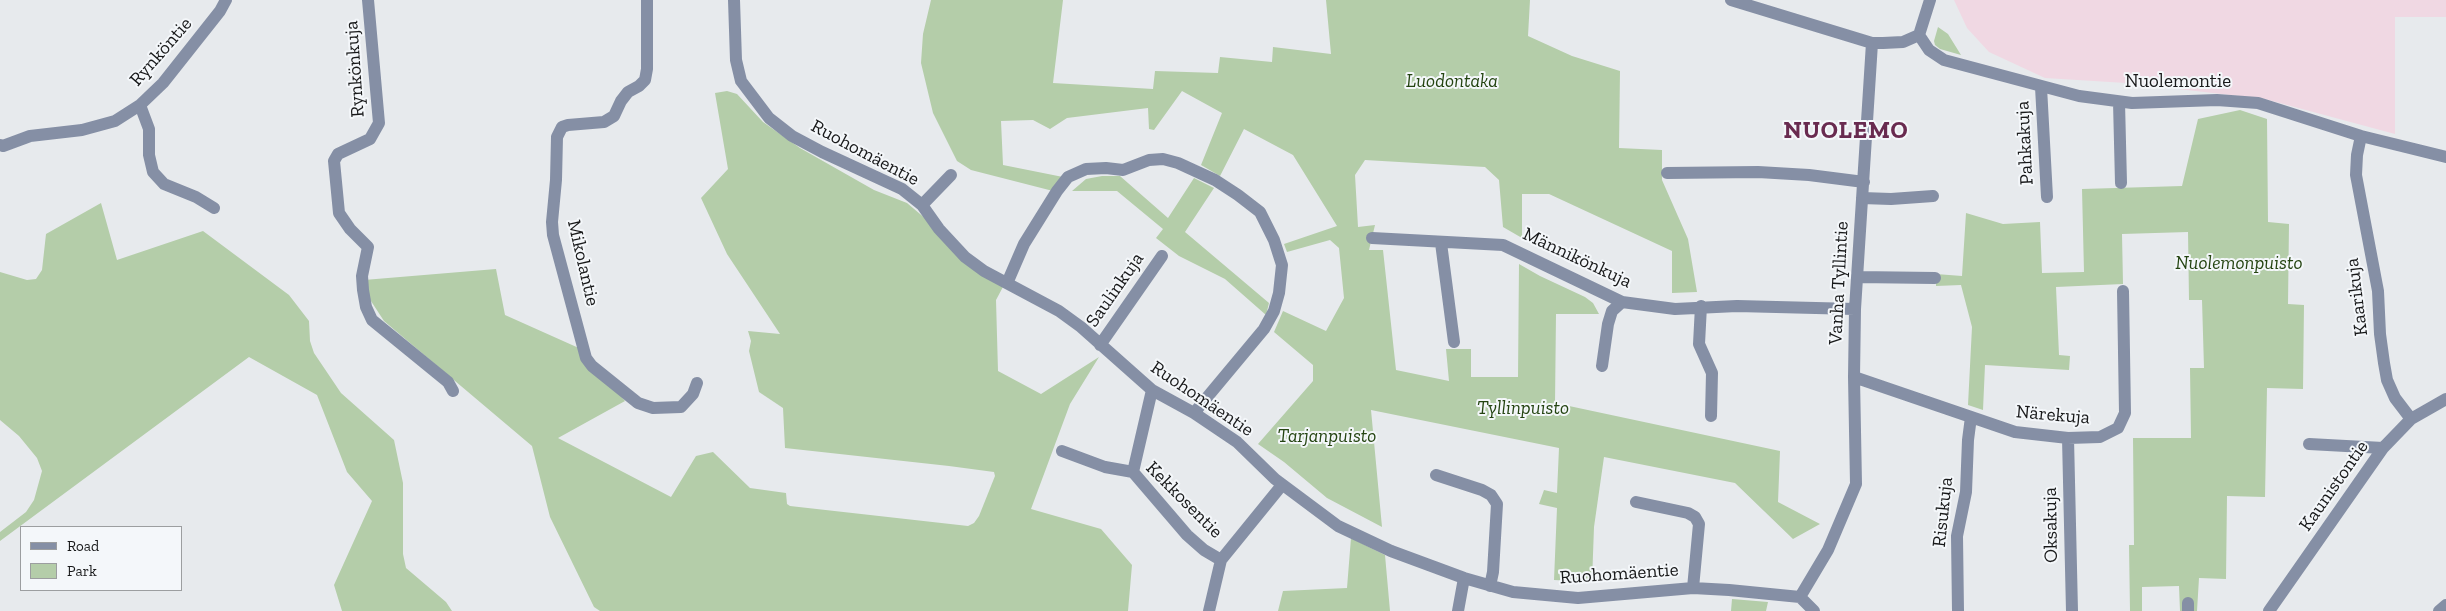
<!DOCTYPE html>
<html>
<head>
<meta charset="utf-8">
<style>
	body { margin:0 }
	#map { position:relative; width:2446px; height:611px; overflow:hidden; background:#e7eaed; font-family:"Zilla Slab",serif }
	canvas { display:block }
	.legend { position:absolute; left:20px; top:526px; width:162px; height:65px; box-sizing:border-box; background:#f4f7fa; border:1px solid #9c9ea0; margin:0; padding:6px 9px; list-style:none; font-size:15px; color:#18191a }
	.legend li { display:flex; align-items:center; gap:10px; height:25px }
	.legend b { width:25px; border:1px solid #9c9ea0 }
</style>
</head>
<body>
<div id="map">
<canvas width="2446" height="611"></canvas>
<ul class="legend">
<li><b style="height:6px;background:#858fa5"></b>Road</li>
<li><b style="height:14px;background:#b4cda9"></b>Park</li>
</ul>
</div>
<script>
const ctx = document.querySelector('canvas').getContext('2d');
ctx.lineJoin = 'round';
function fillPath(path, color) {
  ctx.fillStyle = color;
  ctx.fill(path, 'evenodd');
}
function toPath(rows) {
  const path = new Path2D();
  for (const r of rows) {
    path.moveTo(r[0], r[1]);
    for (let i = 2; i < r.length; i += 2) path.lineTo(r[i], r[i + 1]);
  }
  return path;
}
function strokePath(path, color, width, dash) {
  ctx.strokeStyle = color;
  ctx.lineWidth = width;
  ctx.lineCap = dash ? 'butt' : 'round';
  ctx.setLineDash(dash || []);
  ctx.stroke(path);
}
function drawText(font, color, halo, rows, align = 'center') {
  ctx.font = font + ' "Zilla Slab",serif';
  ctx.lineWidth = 4;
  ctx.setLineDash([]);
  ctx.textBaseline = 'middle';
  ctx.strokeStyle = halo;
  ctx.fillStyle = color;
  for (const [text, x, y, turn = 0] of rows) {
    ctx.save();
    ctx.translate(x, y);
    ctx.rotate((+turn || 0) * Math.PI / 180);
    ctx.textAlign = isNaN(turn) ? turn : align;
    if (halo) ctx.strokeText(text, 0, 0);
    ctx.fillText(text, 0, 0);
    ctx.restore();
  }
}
const industrial = toPath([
	[1954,0,2446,0,2446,17,2395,17,2395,134,2265,99,2126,83,2045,78,1989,52,1967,28]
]);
const green = toPath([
	[931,0,1063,0,1053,83,1153,89,1155,71,1218,73,1220,57,1272,62,1273,47,1331,54,1326,0,1530,0,1528,36,1572,56,1620,71,1619,148,1662,150,1662,180,1688,239,1697,292,1672,293,1672,251,1549,194,1522,194,1522,238,1503,227,1499,180,1485,167,1365,160,1355,175,1358,227,1375,225,1369,250,1383,250,1396,370,1449,381,1446,349,1471,349,1471,377,1518,377,1519,264,1540,276,1585,297,1593,303,1599,314,1556,314,1555,403,1780,451,1778,502,1820,524,1793,539,1735,483,1604,457,1594,527,1592,582,1554,580,1557,508,1539,504,1544,490,1557,493,1559,448,1371,410,1382,527,1327,498,1284,462,1258,444,1313,381,1313,365,1274,332,1283,311,1326,331,1344,298,1339,248,1330,240,1287,252,1284,244,1337,226,1293,155,1244,129,1220,176,1201,165,1222,113,1182,91,1154,130,1149,129,1148,108,1067,118,1050,129,1033,120,1001,121,1003,165,1063,177,1053,191,971,170,957,161,933,113,921,63,923,34],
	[1938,27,1948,34,1961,55,1940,49,1935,45,1934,41],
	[727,91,737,94,763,122,800,148,874,190,907,203,1004,285,996,300,998,371,1041,394,1099,357,1070,404,1031,509,1101,529,1132,565,1128,611,600,611,594,607,550,517,532,446,384,321,369,298,364,280,496,269,505,315,581,349,625,401,558,438,671,497,696,456,713,452,750,488,786,493,787,504,790,506,968,526,974,523,979,516,995,476,994,472,949,466,785,448,783,408,759,392,749,351,751,341,748,331,780,334,727,254,701,198,728,169,715,93],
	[2240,110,2267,119,2268,222,2289,224,2288,304,2304,305,2303,389,2267,388,2265,497,2227,496,2226,579,2199,578,2197,611,2180,611,2179,586,2142,587,2142,611,2130,611,2129,545,2134,545,2133,438,2191,438,2190,368,2204,368,2202,300,2189,300,2188,232,2122,234,2123,284,2056,287,2059,355,2070,356,2069,370,1985,365,1983,410,1968,405,1972,327,1961,285,1936,286,1936,274,1962,276,1966,213,2003,224,2040,222,2042,273,2084,272,2082,189,2182,186,2198,119],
	[1102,176,1120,176,1168,218,1194,178,1214,188,1185,232,1269,303,1266,315,1225,279,1179,256,1156,238,1163,229,1117,191,1072,191,1086,179],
	[101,203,117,260,203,231,289,295,309,321,310,341,314,353,341,393,394,440,403,483,403,554,406,568,446,602,452,611,342,611,334,585,372,501,347,472,317,395,249,357,0,541,0,532,26,512,34,500,42,471,37,458,19,436,0,420,0,272,27,280,36,279,42,270,46,234],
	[1351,538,1385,555,1390,611,1278,611,1283,591,1347,588],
	[1732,599,1768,602,1766,611,1731,611]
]);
const minor = toPath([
	[368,0,379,123,370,139,338,154,334,161,339,213,350,229,368,247,362,276,363,290,366,307,372,320,448,382,453,391],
	[647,0,647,69,645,80,639,86,628,92,621,101,614,116,604,122,568,125,562,127,557,137,556,180,552,222,553,235,586,358,592,366,638,403,653,408,681,407,693,394,697,383],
	[734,0,736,60,741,81,769,118,792,136,822,152,902,189,922,205,939,229,965,257,984,271,1059,311,1081,327,1152,390,1194,413,1237,442,1275,479,1338,526,1391,551,1464,578,1513,592,1578,598,1693,588,1729,590,1800,597,1814,611],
	[1731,0,1872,43,1883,43,1903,42,1919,35,1930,0],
	[1919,35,1929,50,1944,60,2079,96,2132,103,2217,100,2258,103,2361,136,2446,157],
	[2041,87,2047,197],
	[2119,102,2121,183],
	[140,105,149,129,149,155,153,172,164,184,196,197,214,208],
	[2361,136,2357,155,2356,175,2378,291,2380,334,2384,363,2387,380,2395,398,2411,419],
	[0,145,3,146,30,136,82,130,115,121,140,105,163,83,220,11,226,0],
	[1667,173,1758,172,1809,175,1864,182],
	[1862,198,1891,199,1933,196],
	[922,205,951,175],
	[1372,238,1503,245,1622,302,1675,309,1737,306,1855,309],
	[1441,243,1454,342],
	[1857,277,1935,278],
	[1008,281,1024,244,1057,191,1068,177,1086,169,1106,168,1123,170,1149,160,1163,159,1178,163,1215,180,1238,195,1260,212,1274,240,1282,265,1279,293,1274,311,1264,329,1194,413],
	[1701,306,1699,344,1712,373,1711,416],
	[1100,345,1162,256],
	[1602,366,1608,324,1612,311,1622,302],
	[1854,377,2015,432,2068,438,2100,437,2118,428,2125,413,2123,291],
	[2068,438,2072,611],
	[2309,444,2383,448],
	[1062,451,1105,467,1133,472,1187,535,1204,550,1221,560],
	[1133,472,1152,390],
	[1436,475,1482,490,1491,495,1497,504,1493,572,1490,586],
	[1636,502,1688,513,1695,517,1699,524,1693,588],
	[1800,597,1828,550,1856,484,1854,377,1855,309,1872,43],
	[2188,603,2188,611],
	[1209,611,1221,560,1282,485],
	[1458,611,1464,578],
	[1958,611,1957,536,1966,492,1968,440,1971,417],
	[2269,611,2383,448,2411,419,2446,399],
	[2439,611,2446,605]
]);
const streetNames = [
	["Rynköntie",161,52,-49],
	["Rynkönkuja",355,69,-94],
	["Nuolemontie",2178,82],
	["Pahkakuja",2025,143,-93],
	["Ruohomäentie",865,153,28],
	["Männikönkuja",1577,258,25],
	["Mikolantie",583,263,77],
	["Vanha Tyllintie",1839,283,-87],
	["Saulinkuja",1115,290,-55],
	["Kaarikuja",2357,297,-97],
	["Ruohomäentie",1202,399,34],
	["Närekuja",2053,415,5],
	["Kaunistontie",2334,486,-55],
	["Kekkosentie",1184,500,45],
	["Risukuja",1943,512,-84],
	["Oksakuja",2051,525,-91],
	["Ruohomäentie",1619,574,-4]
];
const parkNames = [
	["Luodontaka",1452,82],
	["Nuolemonpuisto",2239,264],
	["Tyllinpuisto",1523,409],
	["Tarjanpuisto",1327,437]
];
const districtNames = [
	["NUOLEMO",1846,131]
];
fillPath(industrial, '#f0d8e3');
fillPath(green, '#b4cda9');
strokePath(minor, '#858fa5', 12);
drawText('19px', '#18191a', '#f4f7fa', streetNames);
drawText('italic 19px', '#244411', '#f4f7fa', parkNames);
ctx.letterSpacing = '1px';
drawText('bold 24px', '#692b50', '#f4f7fa', districtNames);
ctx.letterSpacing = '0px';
</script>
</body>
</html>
